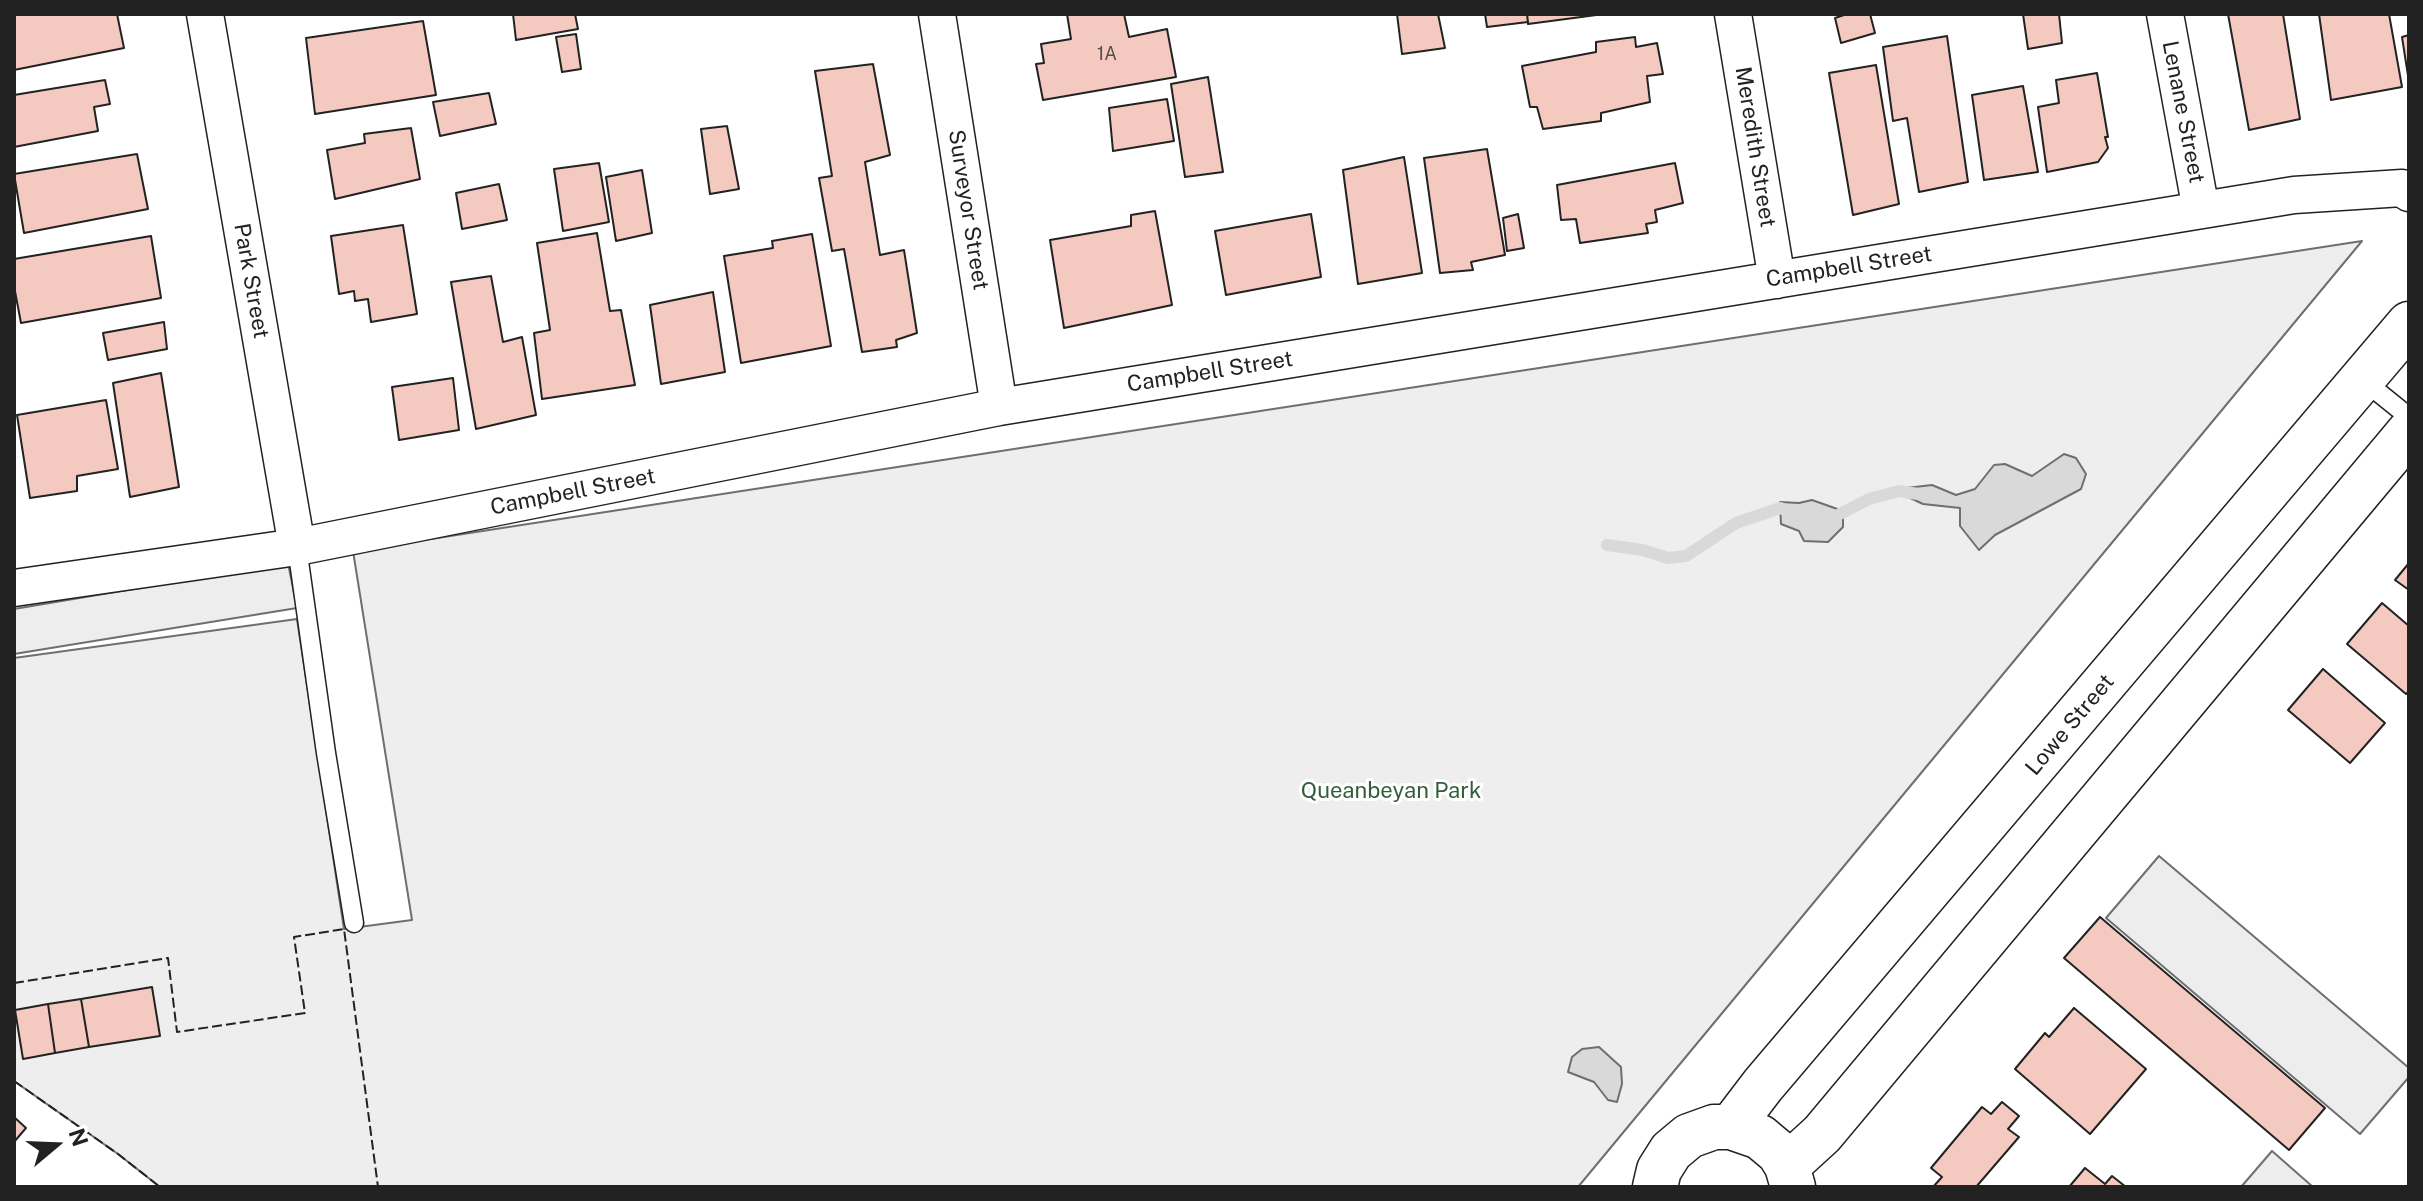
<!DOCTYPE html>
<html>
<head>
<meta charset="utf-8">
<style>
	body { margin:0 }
	#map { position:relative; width:2423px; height:1201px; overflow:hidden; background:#fff; font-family:"Public Sans",sans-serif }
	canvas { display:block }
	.frame { position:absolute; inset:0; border:16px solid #222; pointer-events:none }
	.north { position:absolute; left:16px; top:1105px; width:80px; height:80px; -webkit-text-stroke:6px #fff; paint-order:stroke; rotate:71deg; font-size:22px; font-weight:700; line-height:32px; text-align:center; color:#222 }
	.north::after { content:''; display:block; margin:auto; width:28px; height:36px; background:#222; clip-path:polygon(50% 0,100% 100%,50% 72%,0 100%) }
</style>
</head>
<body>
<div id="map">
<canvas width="2423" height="1201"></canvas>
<div class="frame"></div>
<div class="north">N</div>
</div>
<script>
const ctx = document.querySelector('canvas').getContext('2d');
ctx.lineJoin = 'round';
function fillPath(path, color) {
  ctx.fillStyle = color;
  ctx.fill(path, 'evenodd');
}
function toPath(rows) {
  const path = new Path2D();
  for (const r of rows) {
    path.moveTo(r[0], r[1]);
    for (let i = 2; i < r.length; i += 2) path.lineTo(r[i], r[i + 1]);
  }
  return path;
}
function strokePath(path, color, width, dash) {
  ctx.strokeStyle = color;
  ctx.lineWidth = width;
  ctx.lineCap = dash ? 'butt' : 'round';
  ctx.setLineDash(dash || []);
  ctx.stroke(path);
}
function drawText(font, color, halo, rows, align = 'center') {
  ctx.font = font + ' "Public Sans",sans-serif';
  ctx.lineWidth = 6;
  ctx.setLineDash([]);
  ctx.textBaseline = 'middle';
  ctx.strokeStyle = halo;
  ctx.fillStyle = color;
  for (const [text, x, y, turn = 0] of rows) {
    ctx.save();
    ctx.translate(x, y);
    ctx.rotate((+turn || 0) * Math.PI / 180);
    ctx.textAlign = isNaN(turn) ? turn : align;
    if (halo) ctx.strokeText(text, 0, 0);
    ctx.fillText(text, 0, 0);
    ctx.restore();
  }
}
const green = toPath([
	[2362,241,1578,1187,160,1187,118,1154,14,1081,14,658,297,619,344,929,412,920,353,551,2362,241]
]);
const parking = toPath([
	[288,563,297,608,14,654,14,609,288,563],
	[2159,856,2409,1068,2409,1077,2360,1134,2106,918,2159,856],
	[2272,1151,2313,1187,2241,1187,2272,1151]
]);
const water = toPath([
	[2064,454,2076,458,2086,474,2081,489,1995,535,1979,550,1960,526,1960,508,1923,504,1904,495,1906,488,1932,485,1956,495,1975,489,1994,465,2005,464,2032,476,2064,454],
	[1812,500,1843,511,1843,527,1828,542,1804,541,1799,531,1781,524,1780,502,1799,503,1812,500],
	[1599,1047,1621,1067,1622,1084,1617,1102,1608,1100,1594,1082,1568,1072,1572,1057,1582,1049,1599,1047]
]);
const stream = toPath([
	[1830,519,1869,499,1899,491,1918,494],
	[1607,545,1643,550,1668,558,1686,556,1736,523,1780,508,1794,513]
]);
const building = toPath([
	[14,14,117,14,124,48,14,70,14,14],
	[513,14,575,14,578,29,516,40,513,14],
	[1067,14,1124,14,1129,37,1167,29,1176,77,1043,100,1036,64,1044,63,1041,44,1071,39,1067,14],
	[1397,14,1438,14,1445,48,1402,54,1397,14],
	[1485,14,1527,14,1528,22,1487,27,1485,14],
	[1527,14,1604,14,1528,24,1527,14],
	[1847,14,1870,14,1875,33,1841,43,1835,18,1847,14],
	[2023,14,2059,14,2062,43,2028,49,2023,14],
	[2228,14,2283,14,2300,119,2249,130,2228,14],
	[2319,14,2389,14,2402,87,2331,100,2319,14],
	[423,21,436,95,315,114,306,38,423,21],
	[576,34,581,69,562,72,556,37,576,34],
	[2409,35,2409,82,2402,37,2409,35],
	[1947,36,1968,182,1919,192,1907,118,1893,121,1883,47,1947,36],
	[1635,37,1636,47,1657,43,1663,74,1647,76,1650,102,1601,113,1601,121,1543,129,1537,107,1530,107,1522,66,1596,52,1596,42,1635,37],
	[873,64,890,155,865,162,880,255,904,250,917,333,896,340,897,347,862,352,844,249,832,251,819,178,832,176,815,71,873,64],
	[1876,65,1899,204,1853,215,1829,73,1876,65],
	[2097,73,2108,137,2105,137,2108,148,2098,162,2047,172,2038,107,2059,103,2056,80,2097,73],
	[1208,77,1223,172,1185,177,1171,84,1208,77],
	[105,80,110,104,94,107,98,131,14,147,14,95,105,80],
	[2023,86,2038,172,1984,180,1972,95,2023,86],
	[489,93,496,124,440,136,433,102,489,93],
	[1167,99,1174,141,1113,151,1109,108,1167,99],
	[727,126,739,189,710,194,701,129,727,126],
	[411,128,420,179,335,199,327,150,365,143,364,134,411,128],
	[1487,149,1505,255,1471,262,1473,270,1440,273,1424,158,1487,149],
	[137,154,148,209,24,233,14,174,137,154],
	[1404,157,1422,273,1358,284,1343,170,1404,157],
	[599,163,609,222,563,231,554,169,599,163],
	[1675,163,1683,203,1655,210,1657,222,1646,224,1648,233,1580,243,1576,219,1561,220,1557,185,1675,163],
	[642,170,652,233,616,241,606,177,642,170],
	[499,184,507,220,462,229,456,193,499,184],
	[1155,211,1172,305,1064,328,1050,240,1131,226,1131,215,1155,211],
	[1311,214,1321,277,1226,295,1215,231,1311,214],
	[1518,214,1524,248,1507,251,1503,218,1518,214],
	[403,225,417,314,371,322,368,299,355,301,354,291,339,294,331,236,403,225],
	[597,233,610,311,621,310,635,385,542,399,534,333,550,330,537,243,597,233],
	[812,234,831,346,741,363,724,256,773,248,772,241,812,234],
	[151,236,161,298,21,323,14,286,14,259,151,236],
	[491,276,503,342,522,337,536,415,476,429,451,282,491,276],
	[713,292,725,372,661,384,650,305,713,292],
	[164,322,167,349,108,360,103,333,164,322],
	[161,373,179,487,130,497,113,383,161,373],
	[453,378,459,430,399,440,392,387,453,378],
	[106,400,118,469,77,476,77,491,30,498,17,415,106,400],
	[2409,563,2409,590,2395,580,2409,563],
	[2382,603,2409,626,2409,691,2406,694,2347,644,2382,603],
	[2323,669,2385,723,2350,763,2288,710,2323,669],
	[2100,917,2325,1108,2289,1150,2064,958,2100,917],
	[152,987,160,1036,89,1047,81,999,152,987],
	[81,999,89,1047,55,1053,48,1004,81,999],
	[48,1004,55,1053,23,1059,15,1010,48,1004],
	[2074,1008,2146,1069,2090,1134,2015,1069,2045,1033,2049,1037,2074,1008],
	[2002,1102,2019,1116,2008,1129,2019,1137,1976,1187,1933,1187,1942,1177,1931,1168,1982,1107,1991,1114,2002,1102],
	[14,1117,26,1128,14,1142,14,1117],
	[2085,1168,2105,1184,2112,1176,2126,1187,2069,1187,2085,1168]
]);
const service = toPath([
	[2363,380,2409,417],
	[297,547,326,753,354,923]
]);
const minor = toPath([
	[205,14,297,547],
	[937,14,999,407],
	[1733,14,1777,280],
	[2165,14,2201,210],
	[14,588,297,547,999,407,2294,195,2402,188,2409,193]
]);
const tertiary = toPath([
	[1731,1127,1763,1085,2409,324],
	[1787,1166,1822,1134,2409,432],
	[1655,1187,1659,1170,1671,1151,1689,1136,1714,1127,1731,1127,1760,1137,1779,1153,1787,1166,1793,1187]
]);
const fence = toPath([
	[14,983,168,958,177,1032,305,1013,294,937,344,929,378,1187],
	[14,1081,118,1154,160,1187]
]);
const numberNames = [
	["1A",1107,54]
];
const streetNames = [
	["Lenane Street",2183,112,79],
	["Meredith Street",1755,147,81],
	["Surveyor Street",968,210,81],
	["Campbell Street",1849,267,-9],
	["Park Street",251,281,80],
	["Campbell Street",1210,372,-9],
	["Campbell Street",573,492,-11],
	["Lowe Street",2070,725,-50]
];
const parkNames = [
	["Queanbeyan Park",1391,791]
];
fillPath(green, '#eee');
strokePath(green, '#6f6f6f', 2);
fillPath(parking, '#ededed');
strokePath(parking, '#6f6f6f', 2);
fillPath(water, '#d9d9d9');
strokePath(water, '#6f6f6f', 2);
strokePath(stream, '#d9d9d9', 12);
fillPath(building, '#f3c9c0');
strokePath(building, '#222', 2);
strokePath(service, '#222', 21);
strokePath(minor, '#222', 39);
strokePath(tertiary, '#222', 47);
strokePath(service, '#fff', 18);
strokePath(minor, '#fff', 36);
strokePath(tertiary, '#fff', 44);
strokePath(fence, '#222', 2, [10, 4]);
drawText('18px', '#564c4a', null, numberNames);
drawText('22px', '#222', '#fff', streetNames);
drawText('22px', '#2f5e38', '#fff', parkNames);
</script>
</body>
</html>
